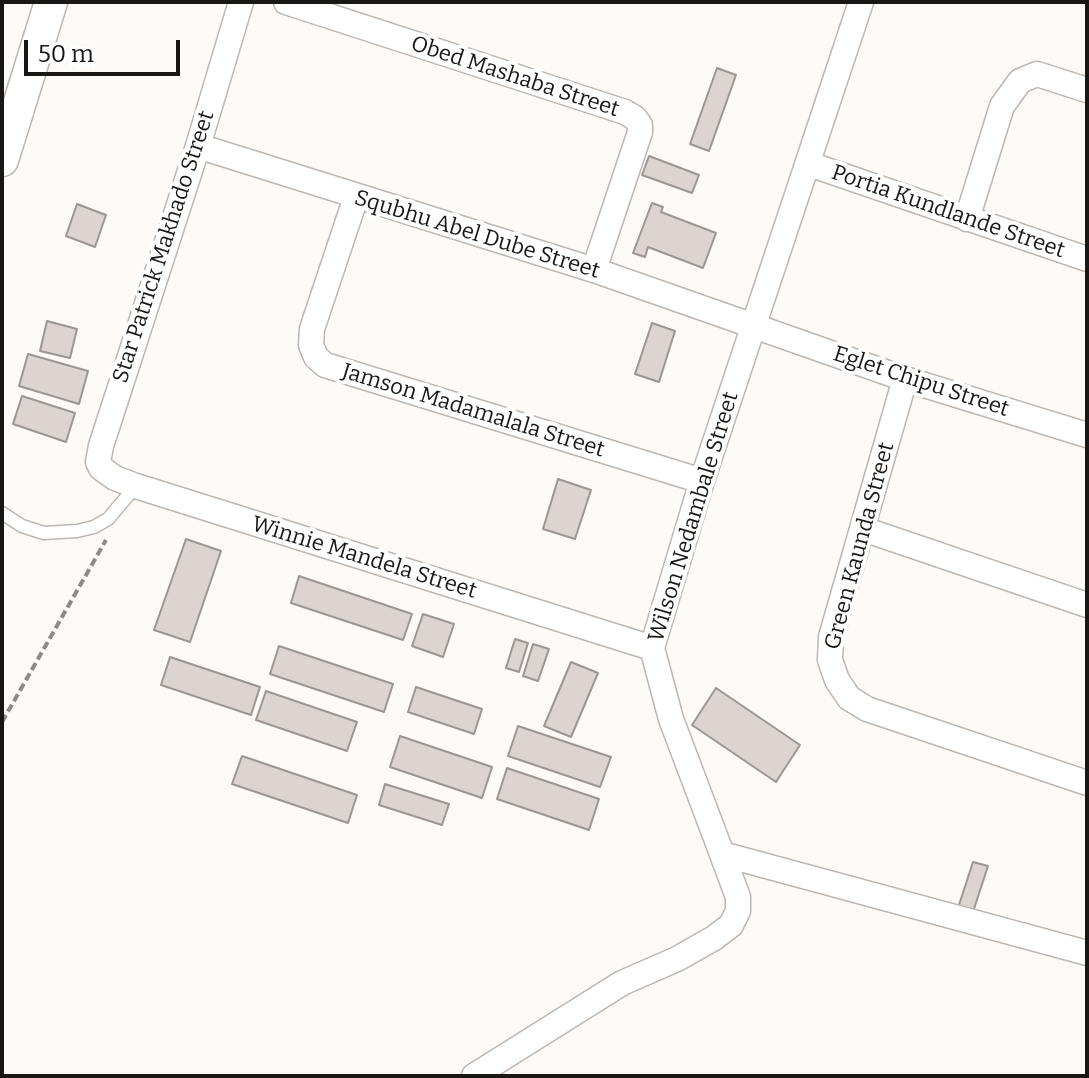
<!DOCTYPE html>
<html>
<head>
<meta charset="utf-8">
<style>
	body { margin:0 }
	#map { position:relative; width:1089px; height:1078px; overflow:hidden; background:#fefaf8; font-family:Bitter,serif }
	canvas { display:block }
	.frame { position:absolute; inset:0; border:4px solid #191716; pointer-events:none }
	.scale { position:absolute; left:24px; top:40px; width:156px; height:36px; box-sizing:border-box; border:4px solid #191716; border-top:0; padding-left:10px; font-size:24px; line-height:28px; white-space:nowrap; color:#191716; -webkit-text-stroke:6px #fff; paint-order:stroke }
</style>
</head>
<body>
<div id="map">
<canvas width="1089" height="1078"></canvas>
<div class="frame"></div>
<div class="scale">50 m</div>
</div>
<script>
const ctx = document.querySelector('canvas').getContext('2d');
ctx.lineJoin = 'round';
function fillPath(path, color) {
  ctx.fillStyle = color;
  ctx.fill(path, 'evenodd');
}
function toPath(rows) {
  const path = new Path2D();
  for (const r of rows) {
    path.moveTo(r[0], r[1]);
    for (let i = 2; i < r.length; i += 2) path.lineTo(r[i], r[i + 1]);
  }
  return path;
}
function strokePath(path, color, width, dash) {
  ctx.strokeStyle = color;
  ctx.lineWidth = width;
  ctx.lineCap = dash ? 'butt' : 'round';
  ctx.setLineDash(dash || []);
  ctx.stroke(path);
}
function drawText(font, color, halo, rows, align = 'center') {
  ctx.font = font + ' Bitter,serif';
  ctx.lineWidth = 8;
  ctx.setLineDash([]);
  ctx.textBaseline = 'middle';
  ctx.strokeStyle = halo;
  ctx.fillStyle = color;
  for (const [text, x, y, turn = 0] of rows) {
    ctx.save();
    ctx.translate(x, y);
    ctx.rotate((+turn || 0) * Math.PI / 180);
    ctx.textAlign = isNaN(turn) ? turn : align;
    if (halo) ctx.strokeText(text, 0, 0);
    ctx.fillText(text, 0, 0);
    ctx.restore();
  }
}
const building = toPath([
	[717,68,736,75,709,151,690,144,717,68],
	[649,156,699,175,692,193,642,175,649,156],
	[652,203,663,207,661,212,716,233,703,268,648,247,645,257,633,253,652,203],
	[77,204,106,215,95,247,66,236,77,204],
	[47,321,77,329,70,358,40,351,47,321],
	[652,323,675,331,659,382,635,374,652,323],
	[28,354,88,371,79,404,19,386,28,354],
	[22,396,75,413,66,442,13,424,22,396],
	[558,479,591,490,575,539,543,529,558,479],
	[186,539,221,551,190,642,154,630,186,539],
	[299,576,412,614,403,640,291,603,299,576],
	[423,614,454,624,443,657,412,646,423,614],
	[515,639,528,643,519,672,506,668,515,639],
	[533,644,549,649,538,681,523,676,533,644],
	[279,646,393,684,384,712,270,674,279,646],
	[170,657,260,687,251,715,161,685,170,657],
	[571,662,598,673,571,737,544,726,571,662],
	[416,687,482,709,474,734,408,712,416,687],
	[716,688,800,745,776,782,692,725,716,688],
	[266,691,357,722,347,751,256,720,266,691],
	[518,726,611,757,600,787,508,756,518,726],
	[400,736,492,767,482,798,390,767,400,736],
	[242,756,357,795,348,823,232,784,242,756],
	[507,768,599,799,589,830,497,799,507,768],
	[385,784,449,804,442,825,379,805,385,784],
	[973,862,988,866,972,915,957,911,973,862]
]);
const path = toPath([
	[2,722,106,540]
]);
const lane = toPath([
	[2,513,22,526,44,533,77,531,94,527,108,519,136,486]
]);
const street = toPath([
	[241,2,198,146,101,446,98,462,101,468,115,478,136,486,652,648],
	[286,2,625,112,635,118,640,125,640,132,594,270],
	[861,2,702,481,652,648,671,719,722,854,1087,953],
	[198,146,594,270,905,379,1087,435],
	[809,164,1087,259],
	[356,197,312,329,311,345,316,357,325,365,702,481],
	[967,219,1002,106,1020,81,1037,74,1087,90],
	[905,379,831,637,830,660,837,680,849,698,867,709,1087,783],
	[863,529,1087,605],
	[474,1076,622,983,677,959,714,938,731,925,738,911,738,897,722,854]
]);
const secondary = toPath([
	[2,160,51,2]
]);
const streetNames = [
	["Obed Mashaba Street",515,77,18],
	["Portia Kundlande Street",948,212,19],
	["Squbhu Abel Dube Street",477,235,17],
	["Star Patrick Makhado Street",164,247,-72],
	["Eglet Chipu Street",921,382,18],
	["Jamson Madamalala Street",473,411,17],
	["Wilson Nedambale Street",694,517,-73],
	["Green Kaunda Street",860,546,-75],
	["Winnie Mandela Street",364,558,17]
];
fillPath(building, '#dbd4d1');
strokePath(building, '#9c9693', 2);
strokePath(lane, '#bdb6b3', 15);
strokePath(street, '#bdb6b3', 27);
strokePath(secondary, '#bdb6b3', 35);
strokePath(path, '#8d8a88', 4, [8, 4]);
strokePath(lane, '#fff', 12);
strokePath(street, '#fff', 24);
strokePath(secondary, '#fff', 32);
drawText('22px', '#191716', '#fff', streetNames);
</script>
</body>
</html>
